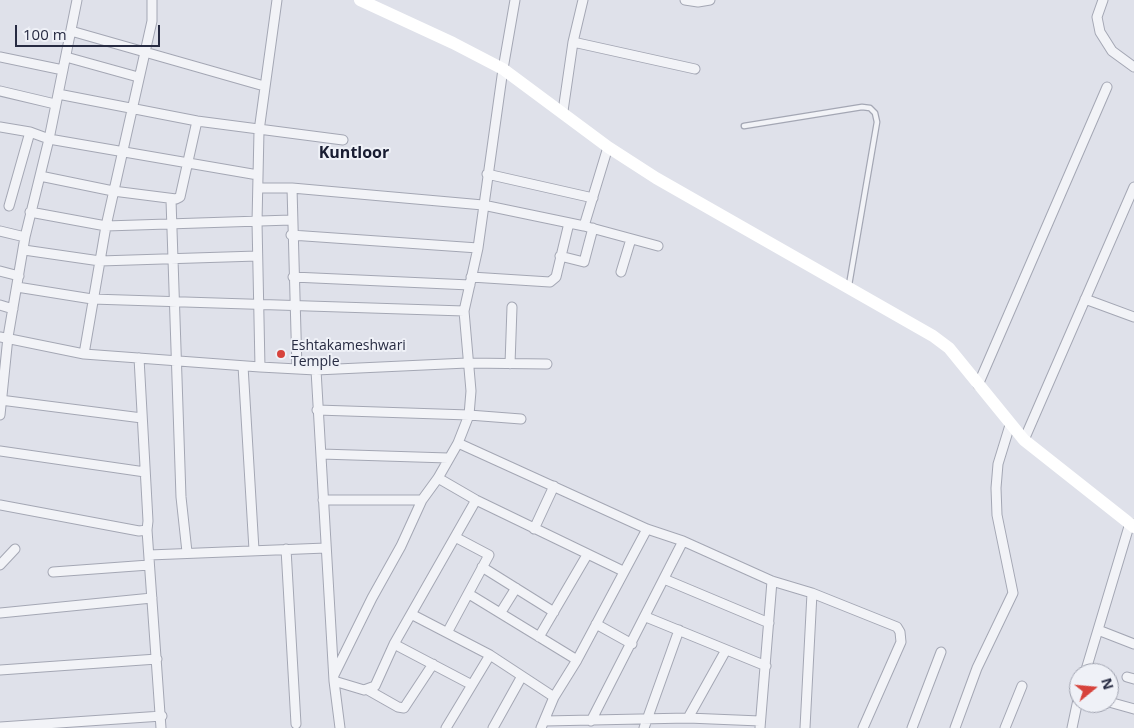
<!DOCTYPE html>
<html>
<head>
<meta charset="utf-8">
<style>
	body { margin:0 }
	#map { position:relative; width:1134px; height:728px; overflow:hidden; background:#dfe1ea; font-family:"Open Sans",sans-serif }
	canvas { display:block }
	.north { position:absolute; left:1069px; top:663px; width:50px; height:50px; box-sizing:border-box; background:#eff1f7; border:1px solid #9fa2af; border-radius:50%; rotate:73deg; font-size:14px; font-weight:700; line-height:20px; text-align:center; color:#272b42 }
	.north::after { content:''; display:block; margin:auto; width:18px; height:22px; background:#d7433c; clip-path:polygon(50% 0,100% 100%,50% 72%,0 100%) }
	.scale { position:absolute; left:15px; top:25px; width:145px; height:22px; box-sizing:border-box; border:2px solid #272b42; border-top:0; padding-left:6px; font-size:15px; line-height:18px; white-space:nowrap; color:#272b42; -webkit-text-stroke:4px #eff1f7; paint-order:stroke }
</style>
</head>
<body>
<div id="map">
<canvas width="1134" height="728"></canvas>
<div class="north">N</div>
<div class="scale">100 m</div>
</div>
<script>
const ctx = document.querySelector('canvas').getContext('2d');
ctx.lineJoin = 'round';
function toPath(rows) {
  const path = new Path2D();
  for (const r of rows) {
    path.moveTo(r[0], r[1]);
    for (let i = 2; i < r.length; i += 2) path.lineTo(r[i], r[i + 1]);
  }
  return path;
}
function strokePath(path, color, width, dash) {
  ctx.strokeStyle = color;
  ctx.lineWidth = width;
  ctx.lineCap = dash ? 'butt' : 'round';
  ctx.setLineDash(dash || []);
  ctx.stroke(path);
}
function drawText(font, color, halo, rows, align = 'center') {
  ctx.font = font + ' "Open Sans",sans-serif';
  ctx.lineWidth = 4;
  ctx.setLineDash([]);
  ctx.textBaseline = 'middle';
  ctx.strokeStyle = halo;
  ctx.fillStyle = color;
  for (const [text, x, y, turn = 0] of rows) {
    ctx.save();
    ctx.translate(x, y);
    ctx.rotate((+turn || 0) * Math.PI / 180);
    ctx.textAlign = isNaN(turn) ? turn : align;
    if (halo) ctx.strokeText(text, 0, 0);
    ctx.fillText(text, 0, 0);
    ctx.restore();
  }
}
const lane = toPath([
	[744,126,862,107,870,108,875,113,877,122,849,285]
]);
const street = toPath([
	[685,0,698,2,710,0],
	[1103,0,1097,17,1100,32,1112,51,1134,67],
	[71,31,264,86],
	[573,42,695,69],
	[0,57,63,70],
	[66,57,138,77],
	[0,91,55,104],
	[58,94,197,121,343,140],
	[563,111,573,42,583,0],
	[0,127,30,132,49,139,258,175],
	[487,174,593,198],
	[40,176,113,191,176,199,180,197,197,121],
	[258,188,292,188,483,205,584,226,658,246],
	[292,188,297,369],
	[171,200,181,497,187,552],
	[9,206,30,132],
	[30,212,106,226,291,220],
	[584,226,608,147],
	[0,231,25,237],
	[291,235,478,248],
	[24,250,100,261,257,256],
	[560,256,584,262,593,228],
	[0,271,19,276],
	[621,272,631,239],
	[293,277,470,285],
	[471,277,550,282,556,277,569,223],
	[17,287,92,299,464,311],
	[1085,299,1134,317],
	[0,305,13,309],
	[0,337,84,354,260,367,316,370,467,363,547,364],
	[84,354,106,226,152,21,152,0],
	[510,364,512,307],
	[243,366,254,550],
	[260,367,257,222,259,131,277,0],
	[316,370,334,681,340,728],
	[978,385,1107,87],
	[0,400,142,418],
	[317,410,469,415,521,419],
	[0,415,8,337,25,237,49,139,77,0],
	[1024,440,1134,187],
	[458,443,647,529,683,541,772,581,812,593,897,627,900,632,901,642,863,728],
	[0,451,145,472],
	[321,454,448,458],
	[438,478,476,500,623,571],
	[323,500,422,500],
	[0,505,139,531,147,530,148,521,139,358],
	[534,529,554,486],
	[147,530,161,728],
	[286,549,296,724],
	[149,555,326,548],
	[0,565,15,549],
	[482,567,554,612],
	[53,572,149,565],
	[664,579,769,623],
	[469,594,577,660],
	[501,612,516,588],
	[0,613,152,598],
	[411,614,490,655,554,697],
	[646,617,766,666],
	[596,624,632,644],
	[1098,630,1134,644],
	[448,631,489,555,455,537],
	[539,637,587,555],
	[394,644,472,685],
	[0,670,157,659],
	[1085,673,1130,523],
	[334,675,372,598,401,546,422,500,438,478,458,443,469,415,471,391,464,311,478,248,503,69,515,0],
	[1127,677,1134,679],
	[334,681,364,690,375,686,394,644,476,500],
	[368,690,398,707,404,708,433,664],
	[1109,702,1134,709],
	[688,718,726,650],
	[545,721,688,718,760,721],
	[591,721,683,541],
	[0,727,162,716],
	[446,728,490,655],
	[493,728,522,676],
	[541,728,554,697,577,660,647,529],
	[644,728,679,630],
	[760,728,772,581],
	[805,728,812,593],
	[912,728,941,652],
	[955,728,977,668,1013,593,997,515,996,488,998,464,1010,425],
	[1005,728,1022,686],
	[1072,728,1079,695]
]);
const secondary = toPath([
	[360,0,453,43,503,69,608,147,656,178,933,336,949,348,1024,440,1134,527]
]);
const markers = [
	[281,354,5,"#d7433c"]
];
const poiNames = [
	["Eshtakameshwari",291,346],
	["Temple",291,362]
];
const quarterNames = [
	["Kuntloor",354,153]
];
strokePath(lane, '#a4a7b4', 7);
strokePath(street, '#a4a7b4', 11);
strokePath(lane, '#f2f3f7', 4.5);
strokePath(street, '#f2f3f7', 9);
strokePath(secondary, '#fff', 12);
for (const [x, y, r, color] of markers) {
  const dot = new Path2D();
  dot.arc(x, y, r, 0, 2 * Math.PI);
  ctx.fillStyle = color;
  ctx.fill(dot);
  strokePath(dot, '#eff1f7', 2);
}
drawText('14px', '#272b42', '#eff1f7', poiNames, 'left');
drawText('bold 16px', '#191d32', '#eff1f7', quarterNames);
</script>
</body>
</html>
